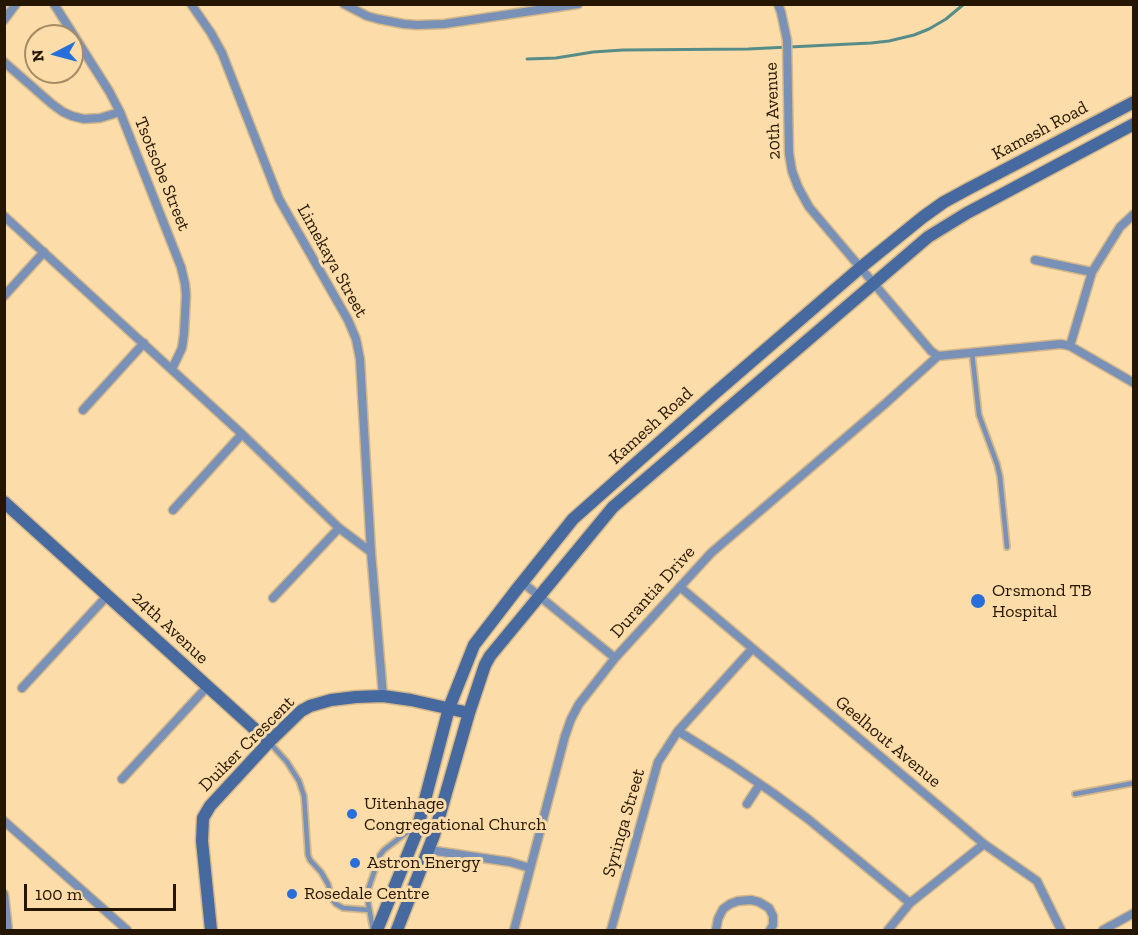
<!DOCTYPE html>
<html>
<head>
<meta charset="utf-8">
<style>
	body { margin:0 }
	#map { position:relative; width:1138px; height:935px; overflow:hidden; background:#fcdca8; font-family:"Zilla Slab",serif }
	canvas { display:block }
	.frame { position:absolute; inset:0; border:6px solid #241600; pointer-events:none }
	.north { position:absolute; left:24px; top:24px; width:60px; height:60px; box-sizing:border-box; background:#fcdca8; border:2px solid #a68d65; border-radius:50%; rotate:264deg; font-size:16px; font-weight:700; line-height:24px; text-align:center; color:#241600 }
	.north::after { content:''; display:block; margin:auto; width:21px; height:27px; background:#286fdb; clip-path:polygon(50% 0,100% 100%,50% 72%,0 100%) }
	.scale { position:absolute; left:24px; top:884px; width:152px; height:27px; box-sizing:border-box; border:3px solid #241600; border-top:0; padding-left:8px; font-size:18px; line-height:21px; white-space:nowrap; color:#241600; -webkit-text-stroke:4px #fcdca8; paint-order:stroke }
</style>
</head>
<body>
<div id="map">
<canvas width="1138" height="935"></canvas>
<div class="frame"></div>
<div class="north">N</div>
<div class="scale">100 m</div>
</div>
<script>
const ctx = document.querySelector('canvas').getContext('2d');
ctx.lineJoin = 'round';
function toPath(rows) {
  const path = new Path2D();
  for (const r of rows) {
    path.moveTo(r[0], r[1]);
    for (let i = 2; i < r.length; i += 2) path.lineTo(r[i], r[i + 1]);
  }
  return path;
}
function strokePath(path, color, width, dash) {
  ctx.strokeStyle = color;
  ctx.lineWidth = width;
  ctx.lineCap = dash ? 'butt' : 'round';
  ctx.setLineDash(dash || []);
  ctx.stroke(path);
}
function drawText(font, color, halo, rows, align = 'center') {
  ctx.font = font + ' "Zilla Slab",serif';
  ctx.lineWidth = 6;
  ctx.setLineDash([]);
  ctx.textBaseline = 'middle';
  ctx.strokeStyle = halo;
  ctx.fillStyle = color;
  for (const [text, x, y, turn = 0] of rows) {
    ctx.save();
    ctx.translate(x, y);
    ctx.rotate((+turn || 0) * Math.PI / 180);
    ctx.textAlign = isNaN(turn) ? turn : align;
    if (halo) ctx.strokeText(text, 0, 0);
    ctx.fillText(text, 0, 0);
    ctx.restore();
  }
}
const stream = toPath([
	[527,59,556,58,593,52,623,50,748,49,871,43,889,41,914,35,929,29,946,19,964,4]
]);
const lane = toPath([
	[972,353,979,415,997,464,1000,477,1007,547],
	[269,742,287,762,299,781,304,796,308,855,310,860,321,872,328,884,332,899,336,904,343,908,369,910],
	[1075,794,1134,783],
	[373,930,368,902,369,887,380,855,384,850,415,826]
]);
const street = toPath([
	[54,4,109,91,120,112,181,267,185,284,186,295,184,334,182,348,172,369],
	[191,4,211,33,222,53,279,199,348,320,356,339,360,359,371,552,383,696],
	[344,4,367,16,378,19,404,24,417,25,444,24,578,4],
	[778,4,781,12,787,40,789,153,792,171,798,187,809,207,931,351,938,356,1061,344,1070,346,1134,383],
	[4,20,16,4],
	[4,62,52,104,63,112,72,116,84,119,100,118,120,112],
	[4,216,242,434,339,528,371,552],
	[1035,260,1092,272],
	[4,296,44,252],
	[1070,346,1092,272,1120,227,1134,214],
	[83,410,144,343],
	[173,510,242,434],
	[522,582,615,658],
	[680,587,984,844,1037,881,1061,930],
	[273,598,339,528],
	[22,688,108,595],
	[678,731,732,765,773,793,808,819,910,903],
	[122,779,207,687],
	[747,804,760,784],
	[4,821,127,930],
	[429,850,510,862,530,868],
	[4,894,8,930],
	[514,930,565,736,571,719,579,704,615,658,711,553,886,403,938,356],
	[611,930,658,762,678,731,752,649],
	[716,930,718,919,723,909,730,904,738,901,751,900,759,902,769,908,773,916,773,925,770,930],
	[888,930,910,903,984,844],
	[1103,930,1134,913]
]);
const secondary = toPath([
	[4,502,269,742],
	[211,930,202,841,203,818,210,806,269,742,301,711,310,706,331,700,356,697,383,696,411,700,469,713],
	[377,930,416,834,449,708,474,645,517,589,573,519,714,394,860,268,923,217,944,202,968,189,1134,102],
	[397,930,434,835,469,713,485,665,490,656,613,507,928,237,967,213,1134,124]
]);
const markers = [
	[978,601,8,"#286fdb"],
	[352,814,6,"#286fdb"],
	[355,863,6,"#286fdb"],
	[292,894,6,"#286fdb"]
];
const streetNames = [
	["20th Avenue",773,111,-92],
	["Kamesh Road",1040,131,-28],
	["Tsotsobe Street",162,174,68],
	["Limekaya Street",332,261,61],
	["Kamesh Road",651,426,-42],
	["Durantia Drive",653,592,-48],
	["24th Avenue",170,628,43],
	["Geelhout Avenue",888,742,40],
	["Duiker Crescent",247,744,-45],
	["Syringa Street",624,823,-74]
];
const poiNames = [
	["Orsmond TB",992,591],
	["Hospital",992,612],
	["Uitenhage",364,804],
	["Congregational Church",364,825],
	["Astron Energy",367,863],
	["Rosedale Centre",304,894]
];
strokePath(stream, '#578d88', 3);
strokePath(lane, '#d5b88a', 8);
strokePath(street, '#d5b88a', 11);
strokePath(secondary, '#d5b88a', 15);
strokePath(lane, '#7991b7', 4.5);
strokePath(street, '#7991b7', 8);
strokePath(secondary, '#4669a0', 12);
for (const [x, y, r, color] of markers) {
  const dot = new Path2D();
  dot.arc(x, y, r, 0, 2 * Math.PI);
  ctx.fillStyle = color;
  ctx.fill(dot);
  strokePath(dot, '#fcdca8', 2);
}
drawText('18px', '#241600', '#fcdca8', streetNames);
drawText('18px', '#241600', '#fcdca8', poiNames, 'left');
</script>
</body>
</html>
